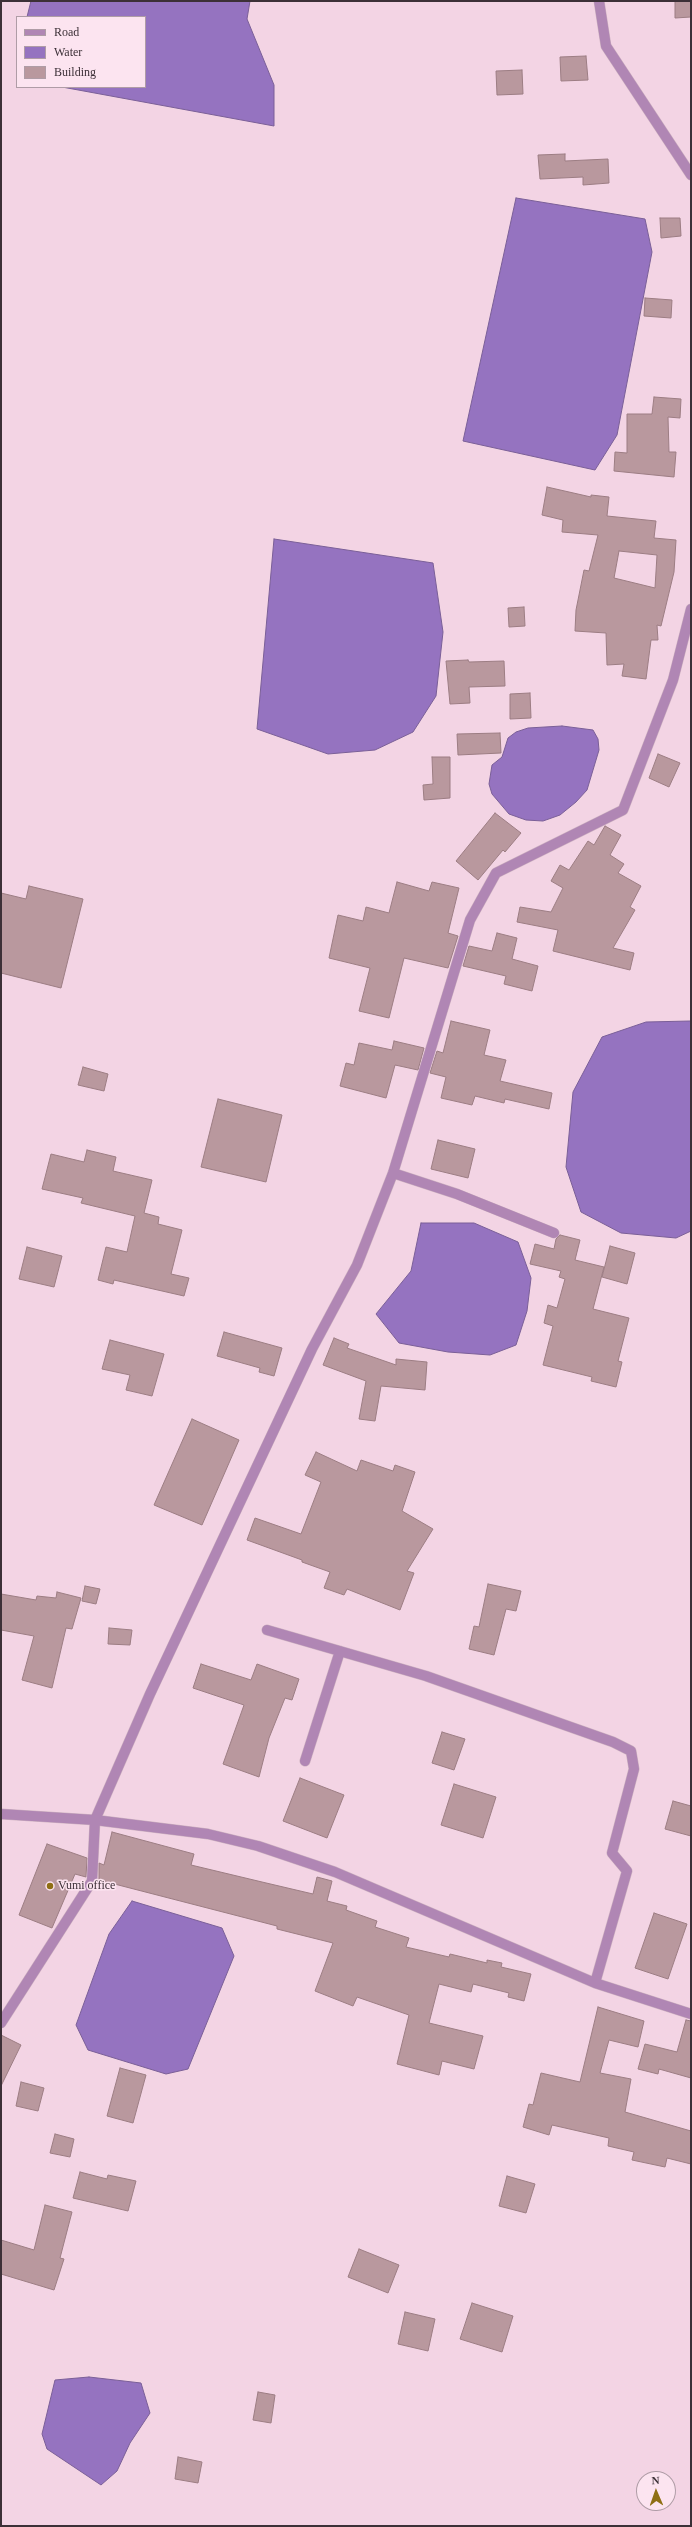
<!DOCTYPE html>
<html>
<head>
<meta charset="utf-8">
<style>
	body { margin:0 }
	#map { position:relative; width:692px; height:2527px; overflow:hidden; background:#f3d4e4; font-family:Georgia,serif }
	canvas { display:block }
	.frame { position:absolute; inset:0; border:2px solid #3c3037; pointer-events:none }
	.legend { position:absolute; left:16px; top:16px; width:130px; height:72px; box-sizing:border-box; background:#fce4f0; border:1px solid #af9ca6; margin:0; padding:5px 7px; list-style:none; font-size:12px; color:#3c3037 }
	.legend li { display:flex; align-items:center; gap:8px; height:20px }
	.legend b { width:20px; border:1px solid #af9ca6 }
	.north { position:absolute; left:636px; top:2471px; width:40px; height:40px; box-sizing:border-box; background:#fce4f0; border:1px solid #af9ca6; border-radius:50%; rotate:358deg; font-size:11px; font-weight:700; line-height:16px; text-align:center; color:#3c3037 }
	.north::after { content:''; display:block; margin:auto; width:14px; height:18px; background:#8f6f14; clip-path:polygon(50% 0,100% 100%,50% 72%,0 100%) }
</style>
</head>
<body>
<div id="map">
<canvas width="692" height="2527"></canvas>
<div class="frame"></div>
<ul class="legend">
<li><b style="height:5px;background:#b086b4"></b>Road</li>
<li><b style="height:11px;background:#9573c0"></b>Water</li>
<li><b style="height:11px;background:#b9989e"></b>Building</li>
</ul>
<div class="north">N</div>
</div>
<script>
const ctx = document.querySelector('canvas').getContext('2d');
ctx.lineJoin = 'round';
function fillPath(path, color) {
  ctx.fillStyle = color;
  ctx.fill(path, 'evenodd');
}
function toPath(rows) {
  const path = new Path2D();
  for (const r of rows) {
    path.moveTo(r[0], r[1]);
    for (let i = 2; i < r.length; i += 2) path.lineTo(r[i], r[i + 1]);
  }
  return path;
}
function strokePath(path, color, width, dash) {
  ctx.strokeStyle = color;
  ctx.lineWidth = width;
  ctx.lineCap = dash ? 'butt' : 'round';
  ctx.setLineDash(dash || []);
  ctx.stroke(path);
}
function drawText(font, color, halo, rows, align = 'center') {
  ctx.font = font + ' Georgia,serif';
  ctx.lineWidth = 3;
  ctx.setLineDash([]);
  ctx.textBaseline = 'middle';
  ctx.strokeStyle = halo;
  ctx.fillStyle = color;
  for (const [text, x, y, turn = 0] of rows) {
    ctx.save();
    ctx.translate(x, y);
    ctx.rotate((+turn || 0) * Math.PI / 180);
    ctx.textAlign = isNaN(turn) ? turn : align;
    if (halo) ctx.strokeText(text, 0, 0);
    ctx.fillText(text, 0, 0);
    ctx.restore();
  }
}
const water = toPath([
	[31,1,250,1,247,19,274,85,274,126,62,87,145,87,145,17,27,17,31,1],
	[516,198,645,219,652,252,617,435,595,470,463,441,516,198],
	[274,539,433,563,443,632,436,696,413,732,375,750,328,754,257,729,274,539],
	[562,726,593,730,598,739,599,750,587,790,576,802,560,815,543,821,526,820,509,814,492,794,489,784,492,765,502,757,508,738,516,732,528,728,562,726],
	[691,1021,691,1231,676,1238,621,1233,581,1212,566,1167,573,1092,602,1037,646,1022,691,1021],
	[421,1223,474,1223,518,1242,531,1278,527,1311,516,1345,490,1355,448,1352,399,1343,376,1314,411,1271,421,1223],
	[132,1901,222,1928,234,1956,188,2069,166,2074,88,2050,76,2025,109,1934,132,1901],
	[89,2377,141,2383,150,2413,130,2443,117,2471,101,2485,47,2449,42,2434,55,2380,89,2377]
]);
const building = toPath([
	[675,1,691,1,691,17,675,18,675,1],
	[586,56,588,80,561,81,560,57,586,56],
	[522,70,523,94,497,95,496,71,522,70],
	[565,154,565,161,608,159,609,183,583,185,583,177,540,179,538,155,565,154],
	[660,218,680,218,681,236,661,238,660,218],
	[645,298,672,300,671,318,644,316,645,298],
	[654,397,681,399,680,418,668,417,669,452,676,452,674,477,614,471,615,452,627,453,627,414,652,414,654,397],
	[547,487,591,497,591,495,609,497,607,516,656,521,654,538,676,540,674,572,661,626,657,625,658,640,651,640,646,679,622,676,624,664,607,665,606,633,575,631,576,610,584,570,589,571,598,535,562,532,563,520,542,515,547,487],
	[619,551,657,555,655,588,614,578,619,551],
	[524,607,525,626,509,627,508,608,524,607],
	[468,660,469,662,504,661,505,686,469,687,470,703,450,704,446,661,468,660],
	[530,693,531,718,510,719,510,694,530,693],
	[500,733,501,753,458,755,457,734,500,733],
	[658,754,680,763,669,787,649,778,658,754],
	[432,757,450,757,450,798,424,800,423,785,433,784,432,757],
	[495,813,521,833,505,852,503,850,478,880,456,861,495,813],
	[605,826,621,835,610,855,624,864,618,873,641,886,630,907,635,910,613,948,634,953,630,970,553,951,558,930,517,922,520,907,551,912,563,888,551,881,560,865,569,870,588,841,594,845,605,826],
	[397,882,429,891,432,882,459,888,448,933,458,936,448,968,404,958,389,1018,359,1011,370,968,329,958,338,915,363,921,366,907,389,913,397,882],
	[29,886,83,899,61,988,1,973,1,893,26,899,29,886],
	[497,933,517,938,512,959,538,966,532,991,504,984,506,976,463,966,469,946,492,951,497,933],
	[451,1021,490,1030,484,1055,506,1060,500,1081,552,1093,549,1109,505,1099,504,1103,475,1096,472,1105,441,1098,446,1077,430,1073,437,1051,443,1053,451,1021],
	[394,1041,424,1048,418,1070,395,1065,386,1098,340,1086,346,1063,354,1065,359,1043,392,1050,394,1041],
	[83,1067,108,1074,104,1091,78,1085,83,1067],
	[218,1099,282,1115,266,1182,201,1167,218,1099],
	[438,1140,475,1149,468,1178,431,1169,438,1140],
	[87,1150,116,1157,113,1171,152,1180,144,1213,159,1217,158,1224,182,1230,171,1274,189,1278,184,1296,114,1280,113,1284,98,1280,106,1247,127,1252,135,1216,81,1203,83,1198,42,1189,51,1154,84,1162,87,1150],
	[560,1235,580,1240,575,1260,604,1267,593,1309,629,1318,618,1361,622,1362,616,1387,591,1381,592,1377,543,1365,553,1326,544,1323,548,1305,557,1308,565,1279,559,1277,561,1271,530,1264,535,1244,554,1249,556,1239,560,1235],
	[610,1246,635,1253,627,1284,602,1277,610,1246],
	[27,1247,62,1256,54,1287,19,1279,27,1247],
	[224,1332,282,1348,274,1376,259,1372,260,1368,217,1356,224,1332],
	[334,1338,349,1344,347,1348,396,1365,396,1359,427,1362,425,1390,381,1386,375,1421,359,1419,366,1381,323,1365,334,1338],
	[110,1340,164,1354,152,1396,126,1390,130,1375,102,1369,110,1340],
	[192,1419,239,1440,202,1525,154,1505,192,1419],
	[316,1452,357,1471,361,1460,393,1471,395,1465,415,1472,402,1511,433,1529,407,1571,414,1573,400,1610,347,1589,344,1595,324,1588,330,1572,302,1562,302,1560,247,1540,255,1518,301,1534,321,1482,305,1475,316,1452],
	[488,1584,521,1591,516,1611,506,1609,494,1655,469,1649,474,1626,479,1627,488,1584],
	[85,1586,100,1589,96,1604,82,1601,85,1586],
	[57,1592,81,1598,72,1629,66,1628,52,1688,22,1680,34,1636,1,1630,1,1594,36,1600,37,1596,56,1598,57,1592],
	[109,1628,132,1630,130,1645,108,1644,109,1628],
	[201,1664,251,1680,257,1664,299,1679,292,1700,285,1698,269,1738,259,1777,223,1764,244,1705,193,1688,201,1664],
	[442,1732,465,1739,454,1770,432,1763,442,1732],
	[300,1778,344,1795,327,1838,283,1821,300,1778],
	[454,1784,496,1797,483,1838,441,1825,454,1784],
	[673,1801,691,1806,691,1836,665,1829,673,1801],
	[112,1832,194,1854,191,1865,262,1882,313,1894,317,1877,332,1881,327,1901,347,1906,346,1910,377,1921,375,1927,409,1938,406,1947,449,1957,450,1954,487,1963,487,1960,502,1963,501,1967,531,1974,524,2001,508,1997,509,1993,473,1984,471,1992,439,1984,429,2023,483,2036,474,2069,442,2061,439,2075,397,2064,409,2015,357,1997,353,2006,315,1991,333,1943,277,1929,277,1926,99,1880,99,1863,104,1865,112,1832],
	[47,1844,87,1858,86,1877,75,1874,52,1928,19,1915,47,1844],
	[654,1913,687,1924,668,1979,635,1968,654,1913],
	[598,2007,644,2021,638,2047,609,2040,600,2073,631,2079,625,2112,691,2131,691,2164,667,2158,665,2167,632,2160,634,2152,608,2146,609,2138,552,2125,549,2135,523,2127,529,2104,533,2105,541,2073,580,2082,598,2007],
	[686,2020,691,2021,691,2078,659,2069,658,2074,638,2069,645,2044,677,2052,686,2020],
	[1,2035,21,2045,1,2086,1,2035],
	[120,2068,146,2075,133,2123,107,2116,120,2068],
	[21,2082,44,2088,38,2111,16,2106,21,2082],
	[55,2134,74,2139,70,2157,50,2153,55,2134],
	[80,2172,107,2179,108,2175,136,2181,128,2211,73,2198,80,2172],
	[507,2176,535,2184,526,2213,499,2206,507,2176],
	[45,2205,72,2212,60,2258,64,2259,54,2290,1,2274,1,2240,34,2250,45,2205],
	[359,2249,399,2265,388,2293,348,2277,359,2249],
	[472,2303,513,2316,502,2352,460,2339,472,2303],
	[405,2312,435,2319,428,2351,398,2344,405,2312],
	[258,2392,275,2395,271,2423,253,2420,258,2392],
	[178,2457,202,2462,198,2483,175,2479,178,2457]
]);
const minor = toPath([
	[599,1,606,46,691,175],
	[393,1173,457,1194,554,1233],
	[267,1630,426,1676,613,1742,631,1751,634,1769,612,1853,627,1871,595,1983],
	[305,1761,340,1651],
	[1,1814,95,1820,208,1834,258,1846,335,1872,595,1983,691,2014],
	[1,2023,92,1881,95,1820,150,1694,312,1349,357,1265,393,1173,470,920,496,873,623,810,673,680,691,609]
]);
const markers = [
	[50,1886,4,"#8f6f14"]
];
const poiNames = [
	["Vumi office",58,1886]
];
fillPath(water, '#9573c0');
strokePath(water, '#7a5f97', 1);
fillPath(building, '#b9989e');
strokePath(building, '#9c7d83', 1);
strokePath(minor, '#ceb3c1', 11);
strokePath(minor, '#b086b4', 10);
for (const [x, y, r, color] of markers) {
  const dot = new Path2D();
  dot.arc(x, y, r, 0, 2 * Math.PI);
  ctx.fillStyle = color;
  ctx.fill(dot);
  strokePath(dot, '#fce4f0', 1.5);
}
drawText('12px', '#3c3037', '#fce4f0', poiNames, 'left');
</script>
</body>
</html>
